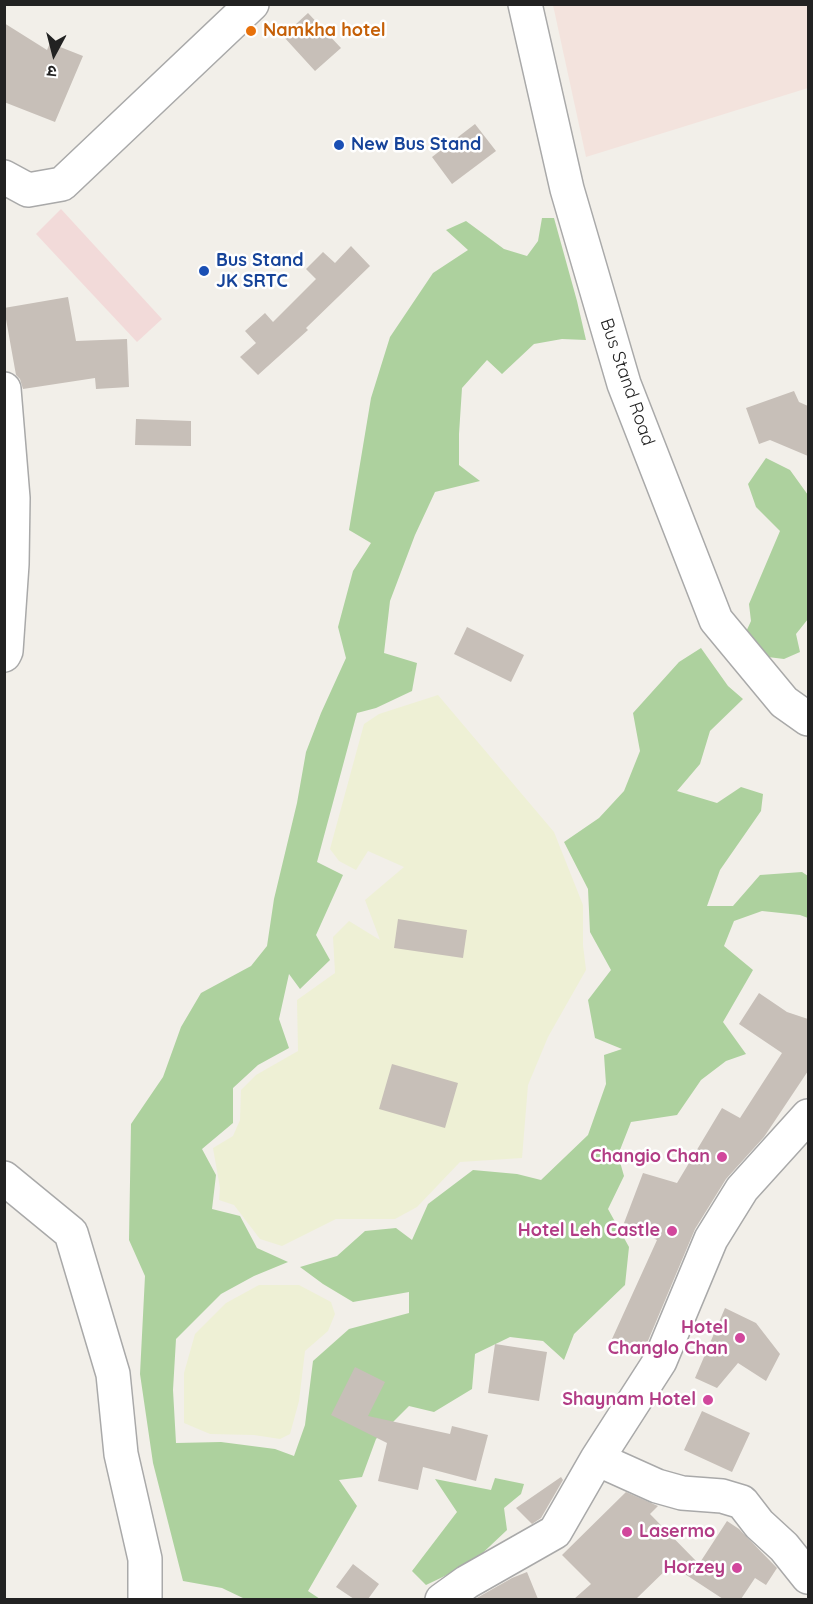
<!DOCTYPE html>
<html>
<head>
<meta charset="utf-8">
<style>
	body { margin:0 }
	#map { position:relative; width:813px; height:1604px; overflow:hidden; background:#f2efe9; font-family:Quicksand,"Noto Sans Devanagari",sans-serif }
	canvas { display:block }
	.frame { position:absolute; inset:0; border:6px solid #222; pointer-events:none }
	.north { position:absolute; left:24px; top:24px; width:60px; height:60px; -webkit-text-stroke:4px #fff; paint-order:stroke; rotate:187deg; font-size:16px; font-weight:700; line-height:24px; text-align:center; color:#222 }
	.north::after { content:''; display:block; margin:auto; width:21px; height:27px; background:#222; clip-path:polygon(50% 0,100% 100%,50% 72%,0 100%) }
</style>
</head>
<body>
<div id="map">
<canvas width="813" height="1604"></canvas>
<div class="frame"></div>
<div class="north">उ</div>
</div>
<script>
const ctx = document.querySelector('canvas').getContext('2d');
ctx.lineJoin = 'round';
function fillPath(path, color) {
  ctx.fillStyle = color;
  ctx.fill(path, 'evenodd');
}
function toPath(rows) {
  const path = new Path2D();
  for (const r of rows) {
    path.moveTo(r[0], r[1]);
    for (let i = 2; i < r.length; i += 2) path.lineTo(r[i], r[i + 1]);
  }
  return path;
}
function strokePath(path, color, width, dash) {
  ctx.strokeStyle = color;
  ctx.lineWidth = width;
  ctx.lineCap = dash ? 'butt' : 'round';
  ctx.setLineDash(dash || []);
  ctx.stroke(path);
}
function drawText(font, color, halo, rows, align = 'center') {
  ctx.font = font + ' Quicksand,sans-serif';
  ctx.lineWidth = 5;
  ctx.setLineDash([]);
  ctx.textBaseline = 'middle';
  ctx.strokeStyle = halo;
  ctx.fillStyle = color;
  for (const [text, x, y, turn = 0] of rows) {
    ctx.save();
    ctx.translate(x, y);
    ctx.rotate((+turn || 0) * Math.PI / 180);
    ctx.textAlign = isNaN(turn) ? turn : align;
    if (halo) ctx.strokeText(text, 0, 0);
    ctx.fillText(text, 0, 0);
    ctx.restore();
  }
}
const commercial = toPath([
	[61,209,162,319,137,342,36,234]
]);
const military = toPath([
	[553,5,808,5,808,88,586,157]
]);
const farmland = toPath([
	[438,695,554,832,583,905,583,945,586,970,548,1037,528,1085,522,1158,460,1162,417,1207,395,1219,336,1219,282,1246,260,1239,234,1205,219,1200,220,1188,213,1148,233,1136,240,1120,241,1090,256,1075,298,1051,297,1000,335,973,333,937,349,921,380,940,365,900,404,867,368,851,356,870,339,861,330,849,364,724,379,714],
	[259,1285,299,1285,331,1302,335,1314,328,1331,305,1351,299,1401,290,1434,280,1439,254,1435,210,1434,184,1423,184,1373,195,1334,226,1303]
]);
const forest = toPath([
	[542,218,554,218,577,301,586,340,562,339,534,344,502,374,487,360,462,388,459,434,459,465,480,481,435,492,415,535,390,601,384,653,417,663,412,691,376,708,357,713,317,862,343,875,316,935,330,960,300,989,289,974,279,1019,289,1048,258,1065,233,1088,233,1123,202,1149,216,1175,212,1209,240,1216,257,1248,288,1262,254,1276,221,1294,176,1339,173,1390,176,1443,221,1442,275,1449,294,1456,305,1425,313,1361,349,1329,409,1313,409,1292,353,1302,323,1284,300,1267,337,1256,365,1231,396,1228,412,1240,428,1204,473,1170,517,1174,541,1180,588,1135,606,1084,604,1055,622,1049,595,1038,588,1000,611,970,590,932,588,889,564,842,599,818,624,791,640,751,633,713,679,662,701,648,728,686,743,699,710,731,700,764,677,791,717,803,741,787,763,794,761,811,720,870,707,906,733,906,760,875,802,872,808,876,808,918,800,915,762,911,734,921,724,946,753,970,723,1022,746,1054,726,1061,701,1080,677,1115,631,1122,618,1155,624,1176,608,1209,629,1247,625,1285,574,1334,564,1360,543,1341,510,1337,475,1354,472,1389,434,1412,409,1406,376,1439,362,1477,339,1480,357,1506,308,1591,320,1599,245,1599,222,1588,183,1581,153,1463,140,1374,145,1276,129,1240,131,1124,163,1077,181,1027,201,993,251,966,267,946,274,899,297,803,306,752,321,713,346,658,338,627,353,571,371,543,349,530,371,398,390,337,433,273,468,250,446,230,466,221,504,249,527,256,538,241],
	[766,458,790,470,808,495,808,619,796,634,800,652,784,659,760,656,745,634,751,621,749,604,780,531,756,507,748,484],
	[495,1478,524,1484,521,1494,504,1508,507,1530,472,1563,426,1585,412,1571,457,1512,435,1479,491,1490]
]);
const building = toPath([
	[308,13,341,48,315,71,283,36],
	[4,23,47,50,50,43,83,56,55,122,4,102],
	[475,124,496,151,452,184,432,157],
	[351,246,370,266,306,328,308,330,258,375,240,357,256,343,245,331,265,313,273,322,316,279,306,269,323,252,335,263],
	[68,297,76,341,127,339,129,387,96,389,95,378,23,389,20,379,16,375,4,308],
	[794,391,799,402,808,406,808,456,770,440,759,444,746,408],
	[136,419,191,421,191,446,135,445],
	[467,627,524,655,511,682,454,654],
	[398,919,467,930,463,958,394,948],
	[759,993,787,1012,808,1019,808,1071,764,1137,726,1179,695,1229,642,1355,612,1339,657,1240,624,1223,643,1173,677,1183,722,1108,740,1118,782,1053,739,1024],
	[392,1064,458,1083,445,1128,379,1109],
	[725,1308,756,1323,780,1354,766,1381,738,1363,717,1388,695,1378],
	[495,1344,547,1352,539,1401,488,1393],
	[355,1367,385,1382,368,1416,450,1434,452,1426,488,1435,476,1481,423,1467,418,1490,378,1481,387,1443,331,1415],
	[702,1411,750,1433,732,1472,684,1450],
	[561,1477,563,1480,541,1518,532,1524,516,1508],
	[626,1492,658,1506,650,1514,699,1564,727,1521,739,1529,777,1568,766,1585,755,1578,741,1599,723,1599,671,1565,636,1599,574,1599,591,1584,562,1555],
	[353,1564,379,1584,368,1599,354,1599,336,1587],
	[527,1572,538,1599,475,1599,512,1578]
]);
const minor = toPath([
	[525,4,567,189,624,384,716,620,784,702,808,719],
	[4,177,28,190,62,184,252,4],
	[4,389,13,498,12,564,6,651,4,655],
	[4,1178,71,1233,113,1374,121,1454,145,1559,145,1600],
	[597,1459,657,1486,682,1493,722,1496,742,1502,759,1524,784,1547,808,1577],
	[442,1600,467,1582,555,1532,597,1459,660,1361,711,1239,742,1189,808,1116]
]);
const markers = [
	[251,31,6,"#e8710a"],
	[339,145,6,"#1a4fb4"],
	[204,271,6,"#1a4fb4"],
	[722,1157,6,"#d1479c"],
	[672,1231,6,"#d1479c"],
	[740,1338,6,"#d1479c"],
	[708,1400,6,"#d1479c"],
	[627,1532,6,"#d1479c"],
	[737,1568,6,"#d1479c"]
];
const foodNames = [
	["Namkha hotel",263,31]
];
const transitNames = [
	["New Bus Stand",351,145],
	["Bus Stand",216,261],
	["JK SRTC",216,282]
];
const streetNames = [
	["Bus Stand Road",627,382,71]
];
const hotelNames = [
	["Changio Chan",710,1157],
	["Hotel Leh Castle",660,1231],
	["Hotel",728,1328],
	["Changlo Chan",728,1349],
	["Shaynam Hotel",696,1400],
	["Lasermo",639,1532,"left"],
	["Horzey",725,1568]
];
fillPath(commercial, '#f2dad9');
fillPath(military, '#f3e3dd');
fillPath(farmland, '#eef0d5');
fillPath(forest, '#add19e');
fillPath(building, '#c7bfb8');
strokePath(minor, '#a9a9a9', 36);
strokePath(minor, '#fff', 33);
for (const [x, y, r, color] of markers) {
  const dot = new Path2D();
  dot.arc(x, y, r, 0, 2 * Math.PI);
  ctx.fillStyle = color;
  ctx.fill(dot);
  strokePath(dot, '#fff', 2);
}
drawText('bold 18px', '#c56008', '#fff', foodNames, 'left');
drawText('bold 18px', '#164399', '#fff', transitNames, 'left');
drawText('18px', '#222', '#fff', streetNames);
drawText('bold 18px', '#b23c85', '#fff', hotelNames, 'right');
</script>
</body>
</html>
